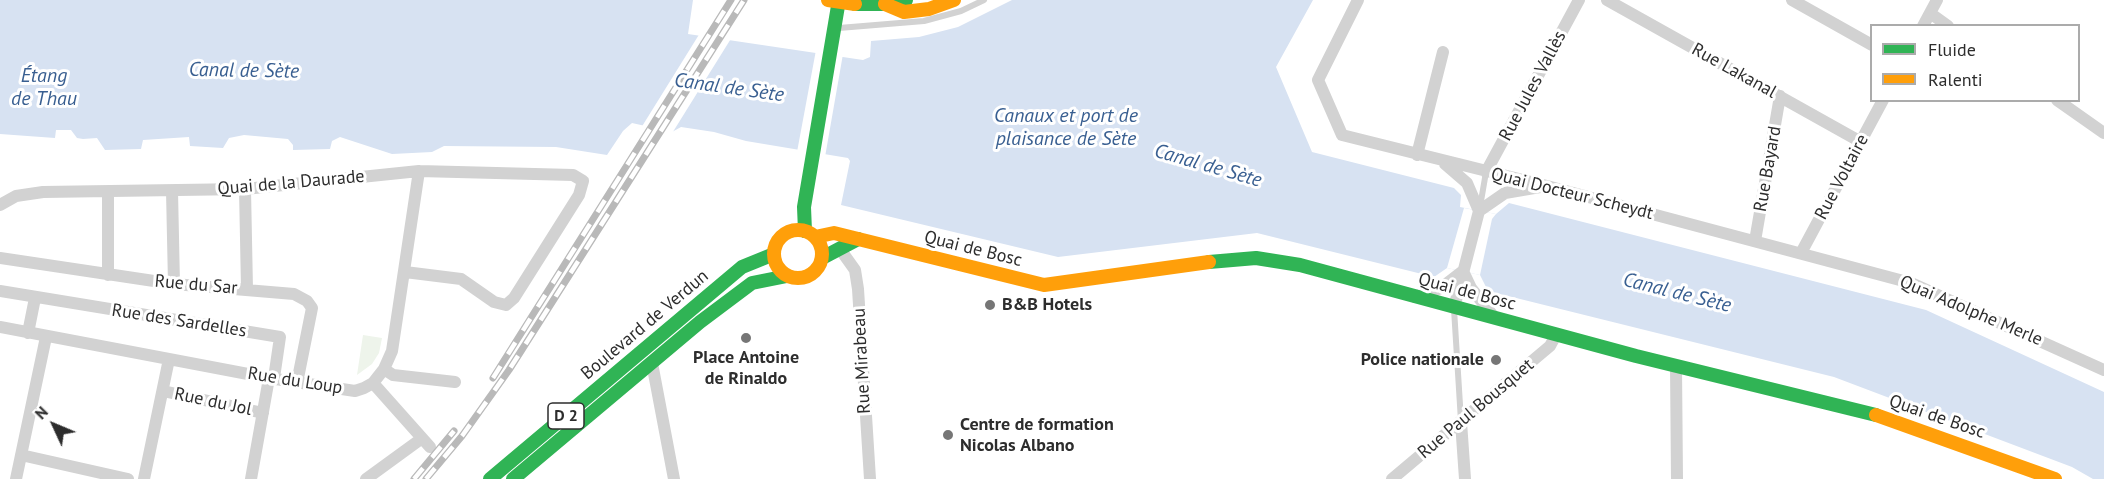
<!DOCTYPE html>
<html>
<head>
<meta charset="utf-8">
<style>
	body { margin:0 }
	#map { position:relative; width:2104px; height:479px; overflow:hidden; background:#fff; font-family:"PT Sans",sans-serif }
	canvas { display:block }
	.legend { position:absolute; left:1870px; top:24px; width:210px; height:78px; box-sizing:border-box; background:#fff; border:2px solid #ababab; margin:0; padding:8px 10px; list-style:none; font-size:18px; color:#2d2d2d }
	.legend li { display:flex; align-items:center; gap:12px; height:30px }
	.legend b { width:30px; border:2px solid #ababab }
	.north { position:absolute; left:24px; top:395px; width:60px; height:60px; -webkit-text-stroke:4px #fff; paint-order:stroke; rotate:314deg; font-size:16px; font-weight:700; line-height:24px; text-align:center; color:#2d2d2d }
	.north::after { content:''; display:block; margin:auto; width:21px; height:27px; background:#2d2d2d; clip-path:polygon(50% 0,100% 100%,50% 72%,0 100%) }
</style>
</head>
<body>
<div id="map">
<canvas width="2104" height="479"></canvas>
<ul class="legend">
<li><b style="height:8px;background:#30b455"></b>Fluide</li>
<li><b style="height:8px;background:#ff9f0a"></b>Ralenti</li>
</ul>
<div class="north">N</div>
</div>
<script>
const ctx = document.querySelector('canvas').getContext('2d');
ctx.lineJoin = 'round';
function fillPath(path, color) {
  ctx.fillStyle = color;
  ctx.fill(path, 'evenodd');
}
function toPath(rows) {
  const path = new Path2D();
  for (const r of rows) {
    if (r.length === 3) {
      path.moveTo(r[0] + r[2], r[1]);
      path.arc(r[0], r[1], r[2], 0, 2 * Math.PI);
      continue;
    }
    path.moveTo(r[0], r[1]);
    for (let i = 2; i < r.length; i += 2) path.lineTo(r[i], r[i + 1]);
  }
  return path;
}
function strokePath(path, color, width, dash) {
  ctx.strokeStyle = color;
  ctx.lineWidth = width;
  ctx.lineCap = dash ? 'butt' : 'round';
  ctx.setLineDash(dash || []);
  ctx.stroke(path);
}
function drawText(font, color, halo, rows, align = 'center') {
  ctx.font = font + ' "PT Sans",sans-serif';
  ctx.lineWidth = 6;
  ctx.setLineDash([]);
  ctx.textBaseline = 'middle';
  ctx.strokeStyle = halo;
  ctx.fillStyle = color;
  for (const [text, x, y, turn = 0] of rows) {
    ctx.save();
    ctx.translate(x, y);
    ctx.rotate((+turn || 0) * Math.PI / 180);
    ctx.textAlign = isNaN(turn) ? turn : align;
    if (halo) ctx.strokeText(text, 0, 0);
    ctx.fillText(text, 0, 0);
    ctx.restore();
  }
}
const green = toPath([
	[363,335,382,338,379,353,372,364,357,375]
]);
const water = toPath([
	[0,0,693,0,688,34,863,60,870,57,871,41,919,37,958,27,1012,0,1313,0,1276,67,1312,152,1454,188,1461,195,1460,207,1496,214,1509,203,1926,310,2104,392,2104,479,2093,479,2072,467,1834,377,1488,291,1480,275,1447,268,1434,277,1257,233,1058,257,841,205,850,161,848,158,746,141,714,132,681,127,672,132,632,123,623,131,607,155,556,147,444,146,432,152,392,154,340,137,332,141,330,149,293,150,293,145,288,139,244,135,229,138,223,148,190,146,189,137,143,140,141,149,105,150,97,138,83,139,77,138,71,130,56,130,55,138,0,134]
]);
const pier = toPath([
	[700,33,732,37,671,135,641,128],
	[816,50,843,54,825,157,797,152],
	[1464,208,1496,214,1492,219,1480,275,1447,268]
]);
const lane = toPath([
	[839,28,924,21,961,11,984,0],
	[1480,207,1486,172],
	[1454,309,1461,421]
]);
const street = toPath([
	[1358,0,1318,80,1342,135,1547,186,1911,283,2104,370],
	[1607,0,1861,142],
	[1792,0,1872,45],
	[1930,13,1948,26],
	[1923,26,1937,0],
	[2057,100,2104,133],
	[1417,155,1443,52],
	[1445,164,1467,183,1479,211],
	[1486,172,1579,0],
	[245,189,247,289],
	[172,191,174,284],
	[108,192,108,275],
	[0,205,16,196,43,192,245,189,419,171,573,175,583,181,579,195,514,298,506,305,494,302,461,279,405,272],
	[1479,211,1505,193,1540,187],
	[1755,241,1780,96],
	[840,249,855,270,858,289,870,479],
	[1801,253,1883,100],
	[0,258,174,284,294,294,307,301,312,308,297,383],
	[1463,271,1471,288,1494,317],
	[0,291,280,337,274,378],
	[1415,297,1441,288,1463,271],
	[1454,308,1479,211],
	[0,327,269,378,355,391,364,388,373,383,384,369,392,351,419,171],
	[28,333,35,298],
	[652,363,674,479],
	[1676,366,1677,479],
	[384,369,393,375,455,382],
	[373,383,430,447],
	[163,391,263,413],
	[1461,422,1465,479],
	[21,455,128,479],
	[16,479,46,337],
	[144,479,169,359],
	[251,479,269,378],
	[366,479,421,439],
	[1392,479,1550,346,1556,335]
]);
const fast = toPath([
	[855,4,885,4,906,0],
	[805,231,804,207,839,0],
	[822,258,858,239],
	[1209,262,1256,258,1300,265,1636,356,1876,415],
	[490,479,742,267,774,254],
	[513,479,700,322,752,283,787,276]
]);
const slow = toPath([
	[885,4,904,12,929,9,954,0],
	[798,254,24],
	[815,237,834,233,1044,285,1209,262],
	[1876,415,2055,479]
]);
const rail = toPath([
	[493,378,731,0],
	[414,479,454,431],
	[426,479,462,436,509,370,744,0]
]);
const slowBridge = toPath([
	[828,0,855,4]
]);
const markers = [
	[990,305,6,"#767676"],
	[746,338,6,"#767676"],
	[1496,360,6,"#767676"],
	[948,435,6,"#767676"]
];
const shields = [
	[566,416,36]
];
const shieldNames = [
	["D 2",566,416]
];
const streetNames = [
	["Rue Lakanal",1734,71,29],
	["Rue Jules Vallès",1533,86,-62],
	["Rue Bayard",1768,169,-80],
	["Rue Voltaire",1842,177,-62],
	["Quai de la Daurade",291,183,-5],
	["Quai Docteur Scheydt",1572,194,14],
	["Quai de Bosc",973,249,14],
	["Rue du Sar",196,285,5],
	["Quai de Bosc",1467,292,15],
	["Quai Adolphe Merle",1971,311,23],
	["Rue des Sardelles",179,321,9],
	["Boulevard de Verdun",645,325,-40],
	["Rue Mirabeau",862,361,-93],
	["Rue du Loup",295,381,9],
	["Rue du Jol",213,402,12],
	["Rue Paul Bousquet",1476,409,-40],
	["Quai de Bosc",1937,417,19]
];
const poiNames = [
	["B&B Hotels",1002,305],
	["Place Antoine",746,358,"center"],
	["de Rinaldo",746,379,"center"],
	["Police nationale",1484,360,"right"],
	["Centre de formation",960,425],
	["Nicolas Albano",960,446]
];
const waterNames = [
	["Canal de Sète",244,71,1],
	["Étang",44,76],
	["de Thau",44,99],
	["Canal de Sète",729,88,8],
	["Canaux et port de",1066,116],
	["plaisance de Sète",1066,139],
	["Canal de Sète",1208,166,16],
	["Canal de Sète",1677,293,14]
];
fillPath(green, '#eef4eb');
fillPath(water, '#d7e2f2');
fillPath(pier, '#fff');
strokePath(lane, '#d2d2d2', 6);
strokePath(street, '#d2d2d2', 12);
strokePath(fast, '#30b455', 14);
strokePath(slow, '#ff9f0a', 14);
strokePath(rail, '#b9b9b9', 7);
strokePath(rail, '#fff', 4.5, [14]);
strokePath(slowBridge, '#ff9f0a', 14);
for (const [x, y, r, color] of markers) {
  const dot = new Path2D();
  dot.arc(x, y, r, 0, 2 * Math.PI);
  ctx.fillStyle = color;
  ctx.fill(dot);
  strokePath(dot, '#fff', 2);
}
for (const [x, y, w] of shields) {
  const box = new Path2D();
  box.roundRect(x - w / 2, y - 13, w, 26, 4.5);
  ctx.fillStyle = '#fff';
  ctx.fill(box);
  strokePath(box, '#2d2d2d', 1.5);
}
drawText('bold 16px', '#2d2d2d', null, shieldNames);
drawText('18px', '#2d2d2d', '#fff', streetNames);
drawText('bold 18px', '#2d2d2d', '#fff', poiNames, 'left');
drawText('italic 20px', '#395f91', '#fff', waterNames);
</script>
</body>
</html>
